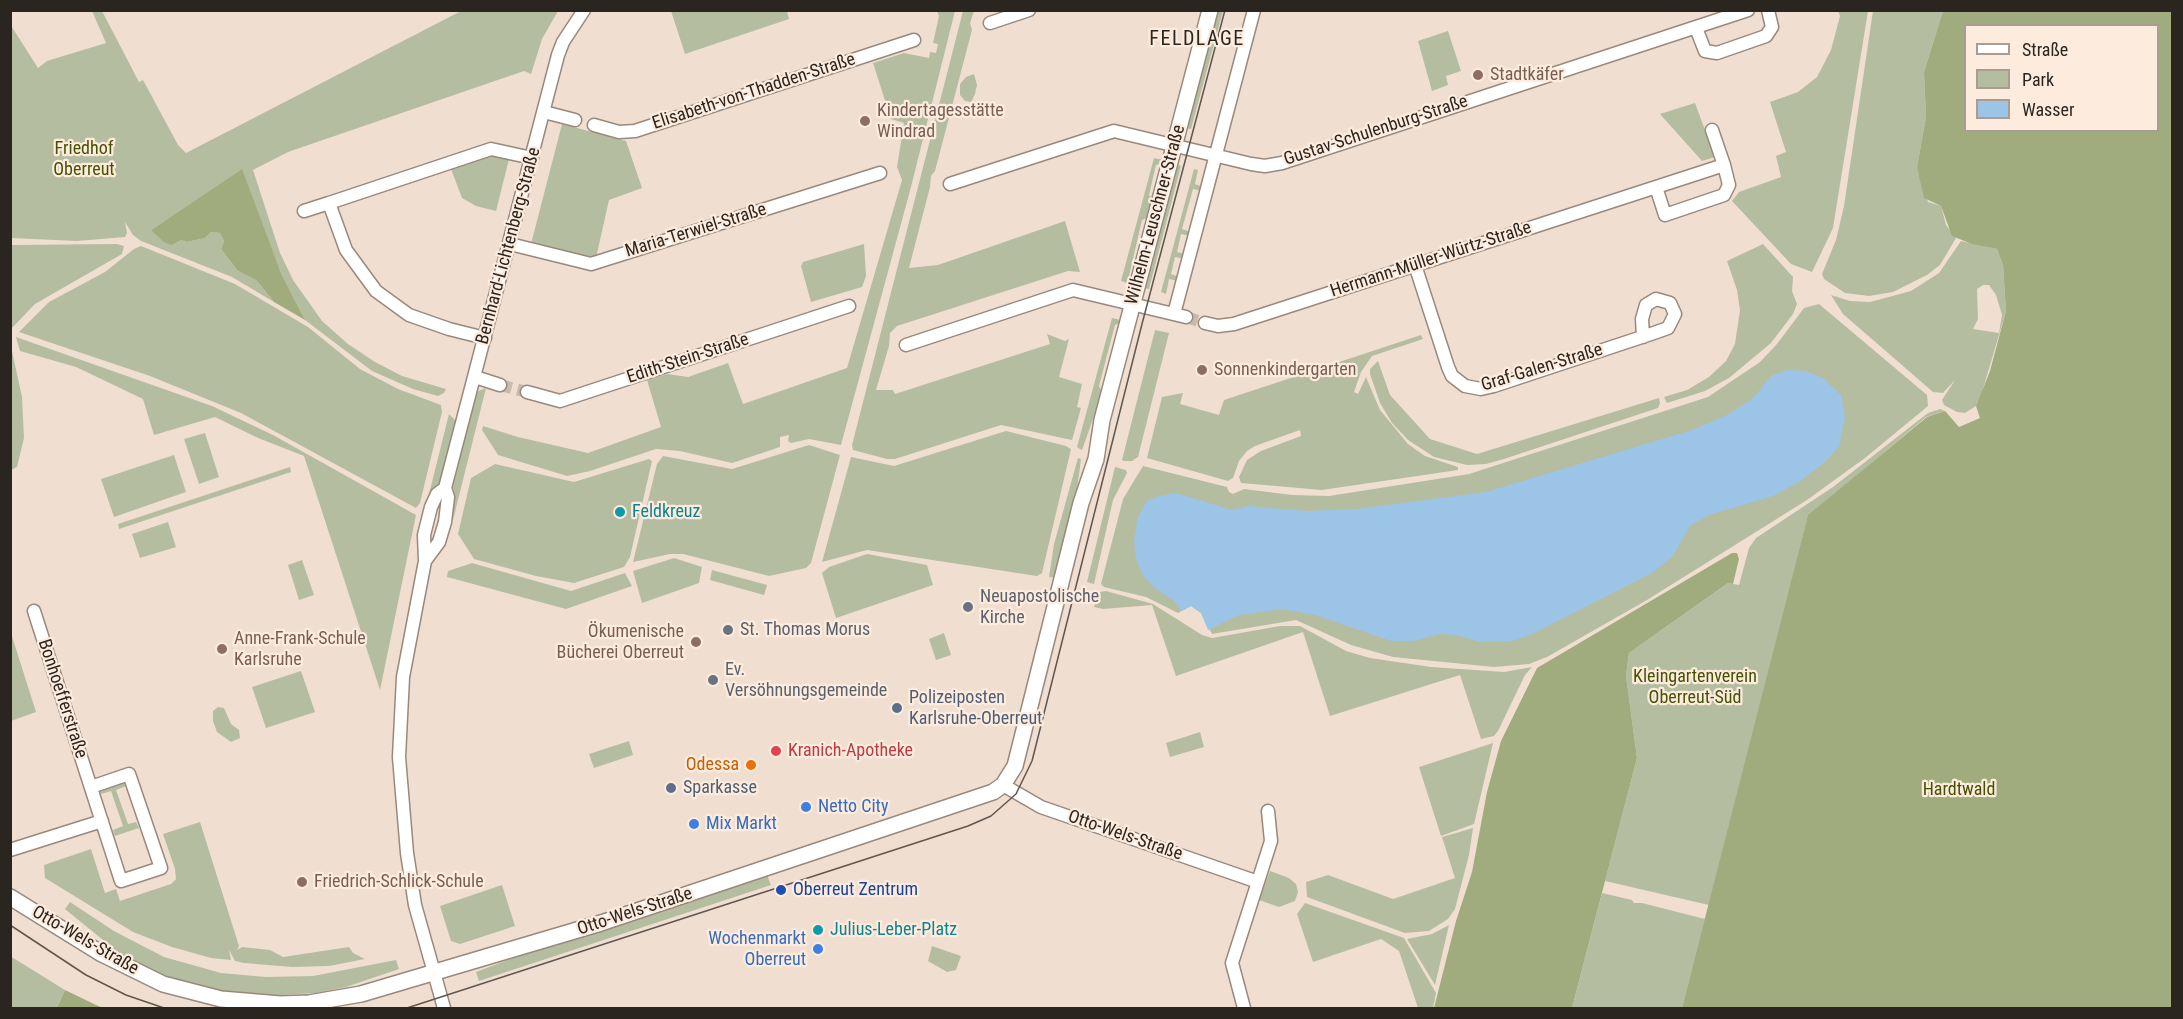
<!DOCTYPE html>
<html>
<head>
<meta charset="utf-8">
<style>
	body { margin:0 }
	#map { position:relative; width:2183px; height:1019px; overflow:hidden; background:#f0dfd1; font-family:"Roboto Condensed",sans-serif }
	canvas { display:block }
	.frame { position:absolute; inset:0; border:12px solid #2b2520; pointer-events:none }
	.legend { position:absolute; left:1964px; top:24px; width:195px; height:108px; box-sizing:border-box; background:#fdecde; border:2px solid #a99c92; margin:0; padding:8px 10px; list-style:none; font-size:18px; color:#2b2520 }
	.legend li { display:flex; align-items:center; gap:12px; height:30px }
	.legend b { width:30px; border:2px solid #a99c92 }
</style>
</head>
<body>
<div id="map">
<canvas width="2183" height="1019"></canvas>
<div class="frame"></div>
<ul class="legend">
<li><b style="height:8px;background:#fff"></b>Straße</li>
<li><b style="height:16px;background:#b5bda0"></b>Park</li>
<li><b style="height:16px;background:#9bc4e6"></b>Wasser</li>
</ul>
</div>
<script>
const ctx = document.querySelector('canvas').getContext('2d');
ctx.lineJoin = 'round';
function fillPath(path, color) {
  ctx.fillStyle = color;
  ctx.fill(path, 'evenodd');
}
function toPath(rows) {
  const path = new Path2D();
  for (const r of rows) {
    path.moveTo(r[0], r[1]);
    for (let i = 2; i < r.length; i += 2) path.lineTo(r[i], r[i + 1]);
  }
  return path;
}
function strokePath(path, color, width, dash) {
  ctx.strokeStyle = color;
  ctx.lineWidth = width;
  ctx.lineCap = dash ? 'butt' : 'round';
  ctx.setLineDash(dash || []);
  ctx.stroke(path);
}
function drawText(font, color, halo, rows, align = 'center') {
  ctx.font = font + ' "Roboto Condensed",sans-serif';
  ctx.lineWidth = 4.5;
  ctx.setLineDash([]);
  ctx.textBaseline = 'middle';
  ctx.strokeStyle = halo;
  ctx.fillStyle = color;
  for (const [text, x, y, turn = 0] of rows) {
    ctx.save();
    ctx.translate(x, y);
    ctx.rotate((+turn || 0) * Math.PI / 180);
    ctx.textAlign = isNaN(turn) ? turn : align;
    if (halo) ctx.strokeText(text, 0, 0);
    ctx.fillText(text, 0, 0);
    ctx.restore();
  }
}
const green = toPath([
	[92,11,102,11,139,82,143,80,178,145,186,153,461,11,558,11,542,39,531,74,524,71,288,152,253,170,280,253,293,280,322,321,348,344,375,362,402,376,446,389,444,393,438,396,413,389,372,371,305,320,281,273,241,170,151,230,187,242,205,238,211,232,220,233,224,241,221,249,238,271,256,280,274,302,232,277,141,241,133,235,125,222,127,233,125,237,77,241,11,238,10,24,38,68,47,61,106,43],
	[671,11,787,11,789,19,685,54],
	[937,11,955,11,911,187,841,445,809,439,791,443,788,441,789,435,780,437,780,447,732,463,680,451,656,449,590,471,567,476,498,455,482,430,483,426,518,437,588,453,661,427,647,380,667,374,688,377,728,363,743,404,847,368,902,180,897,167,904,123,891,119,873,63,904,53,929,58,930,52,936,53,938,44,933,43,939,16],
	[963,11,974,11,970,23,972,30,935,171,931,176,930,187,909,268,938,265,1065,221,1080,272,1068,271,897,326,890,333,889,346,876,390,893,390,895,394,1050,344,1047,334,1065,341,1069,339,1059,377,1082,384,1077,407,1081,408,1072,440,1001,425,895,459,887,459,853,450,852,445],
	[1216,11,1223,11,1191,129,1185,128],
	[1838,11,1868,11,1833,228,1812,272,1791,264,1732,201,1739,192,1781,177,1776,156,1786,152,1770,102,1798,92,1817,77,1831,50,1840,16],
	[1873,11,1943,11,1924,72,1926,117,1917,167,1928,202,1941,206,1946,225,1956,238,1940,265,1927,275,1893,292,1869,296,1845,293,1824,279,1822,274,1836,240,1844,206],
	[1448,31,1461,71,1446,76,1448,85,1432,91,1418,41],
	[974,74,977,85,975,94,971,102,965,101,960,95,960,84,966,77],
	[1695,103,1715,157,1702,161,1660,114],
	[562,124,626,141,642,188,609,200,596,258,587,260,531,244],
	[493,155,509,159,496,211,476,206,462,198,451,169],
	[1154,158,1163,160,1162,164,1156,165,1149,195,1153,199,1147,218,1142,220,1129,276,1130,284,1121,281],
	[1176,164,1181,166,1149,289,1144,288],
	[1194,169,1198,170,1195,184,1203,187,1202,191,1193,189,1182,229,1191,232,1190,236,1181,234,1177,252,1185,254,1184,259,1175,257,1171,274,1179,277,1178,281,1169,279,1166,294,1161,292],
	[1961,241,1997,249,2003,265,2006,311,1980,399,1976,406,1965,413,1957,412,1944,405,1942,400,1955,380,1943,393,1933,392,1843,314,1831,295,1850,301,1870,302,1911,291,1939,273],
	[1983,285,1989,285,1996,295,2002,315,1999,333,1973,329,1978,319,1977,289],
	[117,244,124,246,122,254,35,304,11,329,11,245],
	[864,244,866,276,862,287,811,302,801,266,803,262],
	[1763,244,1793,277,1792,291,1797,304,1793,314,1771,343,1729,378,1705,391,1667,403,1664,397,1687,390,1709,377,1726,361,1735,344,1740,310,1737,290,1727,261],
	[141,246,235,284,308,327,360,369,398,389,441,405,442,412,420,503,416,508,241,413,150,376,19,332,49,302,105,272,134,249],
	[1819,304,1927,395,1928,406,1865,458,1807,500,1647,600,1547,657,1529,664,1494,667,1393,657,1351,645,1296,620,1212,634,1201,613,1191,606,1178,613,1146,597,1104,587,1101,584,1123,499,1143,466,1227,487,1229,492,1233,494,1244,489,1292,495,1329,496,1469,474,1708,397,1760,362,1777,344,1804,308],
	[1112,318,1121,320,1120,323,1115,325,1099,386,1102,392,1099,402,1082,450,1080,449,1077,447],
	[1155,330,1169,333,1138,457,1132,461,1124,461,1122,460],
	[1421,335,1423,339,1372,356,1361,372,1354,392,1358,394,1366,377,1380,410,1408,444,1425,456,1458,467,1458,470,1322,490,1241,483,1239,477,1247,460,1261,451,1301,436,1300,430,1255,446,1247,451,1239,461,1233,478,1228,481,1147,458,1162,397,1183,393,1180,404,1219,415,1224,400],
	[16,337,212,406,273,435,416,515,380,690,304,456,258,438,215,417,154,435,143,399,76,367,20,351],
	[10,342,22,397,24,438,17,467,11,470],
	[1378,361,1390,395,1430,439,1477,454,1659,398,1660,403,1658,408,1504,459,1486,464,1467,465,1434,457,1408,440,1392,423,1380,403,1370,374,1370,369],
	[486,388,453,520,451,520,455,501,453,486,476,392],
	[1940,409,1945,411,1926,417,1808,516,1709,905,1605,881,1637,758,1626,676,1629,653,1728,583,1739,585,1749,548,1756,538,1833,487,1928,413],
	[449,414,456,421,441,481,424,514],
	[1006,431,1066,446,1071,449,1042,573,1037,576,867,550,822,562,851,457,894,466],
	[205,433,219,477,199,484,184,439],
	[809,445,840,455,811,563,806,568,769,576,683,554,670,554,633,562,657,464,663,456,732,469],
	[174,455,186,492,114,517,101,479],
	[1078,458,1081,459,1076,497,1056,578,1049,577,1054,544],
	[649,459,652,461,630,557,624,567,574,583,536,576,474,559,458,534,471,478,495,464,574,482],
	[290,467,291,472,119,529,118,524],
	[1115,467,1126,470,1127,473,1113,500,1094,584,1087,582],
	[168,522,176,547,140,558,132,534],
	[867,554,927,565,933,585,836,618,822,573,829,567],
	[674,558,702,567,699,583,642,603,633,571],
	[302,560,314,595,299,600,288,565],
	[472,563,571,591,625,573,632,586,566,609,447,577,448,571],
	[712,570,767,585,764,595,710,580],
	[1106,591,1153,604,1202,635,1212,638,1280,626,1300,626,1346,651,1370,658,1431,667,1504,672,1532,667,1525,675,1498,731,1494,736,1481,739,1460,675,1330,716,1303,632,1176,676,1152,605,1103,609,1094,607,1099,592],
	[11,633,36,712,11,721,10,721],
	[944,633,951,655,936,660,929,639],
	[301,671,315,712,266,728,252,687],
	[218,707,224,708,231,724,239,730,240,738,231,742,217,732,213,721,213,711],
	[1200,732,1204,747,1170,757,1166,743],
	[629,741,633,755,594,768,589,754],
	[1493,743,1474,824,1441,836,1419,767],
	[124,780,126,786,116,790,128,824,136,822,139,828,115,836,113,830,123,826,111,791,101,794,99,788],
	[200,822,239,946,237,950,242,947,270,950,283,957,349,947,353,953,365,959,329,966,292,967,244,963,235,961,229,950,231,960,211,958,172,947,133,932,45,878,44,865,91,849,105,893,116,889,120,901,171,884,176,879,175,869,163,834],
	[1473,828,1469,855,1455,909,1448,919,1429,931,1405,933,1307,897,1306,882,1328,875,1393,899,1455,878,1442,837],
	[1270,871,1289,878,1296,884,1298,892,1295,901,1279,907,1259,900],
	[767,875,771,885,479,981,476,972,529,952],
	[502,885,515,926,460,944,451,941,440,906],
	[1602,893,1632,900,1634,903,1642,903,1705,919,1682,1008,1572,1008],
	[70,902,114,931,164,957,221,973,266,977,313,976,396,960,399,969,346,987,316,993,264,996,219,991,191,985,153,971,119,953,65,909],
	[1305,903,1404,938,1436,993,1433,1008,1418,1008,1399,951,1381,939,1313,962,1297,914],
	[1449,925,1435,985,1407,939,1432,934],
	[932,946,961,956,956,970,947,972,928,961],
	[10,956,65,990,57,1008,11,1008]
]);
const forest = toPath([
	[1943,11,2172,11,2172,1008,1682,1008,1808,515,1927,417,1945,411,1959,427,1980,418,1976,406,1990,371,2006,311,2003,265,1997,249,1972,244,1952,236,1941,206,1924,198,1917,167,1926,117,1924,72],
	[1966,26,2158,26,2158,130,1966,130],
	[242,169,281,273,305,320,274,302,256,280,238,271,221,249,224,241,220,233,211,232,205,238,187,242,181,240,171,245,164,242,151,230],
	[1732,553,1737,553,1739,559,1733,584,1728,583,1629,653,1626,676,1637,758,1572,1008,1434,1008,1456,921,1472,872,1487,792,1501,741,1537,668],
	[65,990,94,1004,103,1008,57,1008]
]);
const water = toPath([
	[1787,370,1806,371,1824,379,1841,395,1845,418,1839,446,1825,462,1799,482,1773,496,1709,515,1690,526,1673,556,1652,573,1530,635,1511,641,1480,642,1457,635,1440,634,1413,641,1391,641,1315,615,1282,609,1239,615,1208,630,1201,613,1191,606,1182,611,1174,601,1152,586,1142,574,1136,559,1134,540,1138,517,1147,501,1159,496,1176,493,1232,510,1249,506,1307,511,1357,509,1486,492,1692,430,1725,416,1752,399,1771,376]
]);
const minorTunnel = toPath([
	[1186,317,1205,323],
	[500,385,527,392]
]);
const minor = toPath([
	[990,23,1029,10],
	[1696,28,1705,51,1717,53,1766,36,1772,27,1768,10],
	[544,112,575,120],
	[594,125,619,132,635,131,914,40],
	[1712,130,1724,165],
	[950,184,1114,131,1251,164,1265,166,1282,163,1748,10],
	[304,211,329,203],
	[510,244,591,264,880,173],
	[1415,265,1448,367,1452,376,1465,386,1481,389,1494,386,1651,334,1668,328,1675,314,1670,303,1656,299,1646,305,1642,319,1643,337],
	[1174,314,1254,10],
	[1205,323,1218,326,1234,324,1724,165,1729,185,1724,195,1665,215,1656,187],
	[485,338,449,329,409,315,376,291,346,250,329,203,491,149,532,158],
	[906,345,1073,290,1186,317],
	[475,377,500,385],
	[527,392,560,401,849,306],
	[425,561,439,542,445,522,448,497,445,488],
	[34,611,121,881,161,868,129,774,91,787],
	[1003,785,1041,807,1258,882],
	[10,850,102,821],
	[444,1008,415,905,407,853,399,757,403,677,425,561,424,535,431,507,437,494,445,488,558,55,563,42,584,10],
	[1244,1008,1232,963,1271,841,1268,811]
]);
const tertiary = toPath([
	[10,897,102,954,163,984,221,999,280,1004,309,1003,361,994,601,923,993,792,1003,785,1015,766,1081,503,1096,459,1102,420,1210,10]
]);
const tram = toPath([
	[10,925,86,975,126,995,164,1008],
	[407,1008,968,826,991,816,1016,794,1032,761,1142,324,1225,10]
]);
const markers = [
	[1478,75,6,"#8d6e63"],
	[865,121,6,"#8d6e63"],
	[1202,370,6,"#8d6e63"],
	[620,512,6,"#0f9aa8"],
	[968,607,6,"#6b7280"],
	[728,630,6,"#6b7280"],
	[696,642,6,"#8d6e63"],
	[222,649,6,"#8d6e63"],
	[713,680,6,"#6b7280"],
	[897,708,6,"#5c6f8a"],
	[776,751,6,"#e0444e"],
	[751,765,6,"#e8710a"],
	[671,788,6,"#5c6f8a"],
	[806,807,6,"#3f7fe0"],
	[694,824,6,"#3f7fe0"],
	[302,882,6,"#8d6e63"],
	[781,890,6,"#1a4fb4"],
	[818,930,6,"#0f9aa8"],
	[818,949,6,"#3f7fe0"]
];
const educationNames = [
	["Stadtkäfer",1490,75],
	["Kindertagesstätte",877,111],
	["Windrad",877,132],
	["Sonnenkindergarten",1214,370],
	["Ökumenische",684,632,"right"],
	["Bücherei Oberreut",684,653,"right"],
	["Anne-Frank-Schule",234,639],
	["Karlsruhe",234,660],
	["Friedrich-Schlick-Schule",314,882]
];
const streetNames = [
	["Elisabeth-von-Thadden-Straße",754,92,-18],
	["Gustav-Schulenburg-Straße",1376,131,-18],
	["Wilhelm-Leuschner-Straße",1156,215,-75],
	["Maria-Terwiel-Straße",696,231,-17],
	["Bernhard-Lichtenberg-Straße",509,246,-75],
	["Hermann-Müller-Würtz-Straße",1431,260,-18],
	["Edith-Stein-Straße",688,359,-18],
	["Graf-Galen-Straße",1542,368,-17],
	["Bonhoefferstraße",62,699,72],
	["Otto-Wels-Straße",1125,836,19],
	["Otto-Wels-Straße",635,912,-18],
	["Otto-Wels-Straße",85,941,30]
];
const parkNames = [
	["Friedhof",84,149],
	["Oberreut",84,170],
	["Kleingartenverein",1695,677],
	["Oberreut-Süd",1695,698],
	["Hardtwald",1959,790]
];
const cultureNames = [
	["Feldkreuz",632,512],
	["Julius-Leber-Platz",830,930]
];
const worshipNames = [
	["Neuapostolische",980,597],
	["Kirche",980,618],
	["St. Thomas Morus",740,630],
	["Ev.",725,670],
	["Versöhnungsgemeinde",725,691]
];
const serviceNames = [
	["Polizeiposten",909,698],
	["Karlsruhe-Oberreut",909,719],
	["Sparkasse",683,788]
];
const healthNames = [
	["Kranich-Apotheke",788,751]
];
const foodNames = [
	["Odessa",739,765]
];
const shopNames = [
	["Netto City",818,807],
	["Mix Markt",706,824],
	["Wochenmarkt",806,939,"right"],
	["Oberreut",806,960,"right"]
];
const transitNames = [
	["Oberreut Zentrum",793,890]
];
const neighbourhoodNames = [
	["FELDLAGE",1197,40]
];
fillPath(green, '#b5bda0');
fillPath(forest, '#a0ac7d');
fillPath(water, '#9bc4e6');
strokePath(minorTunnel, '#c9baae', 12, [12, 6]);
strokePath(minor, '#98897c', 15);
strokePath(tertiary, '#98897c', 18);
strokePath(minor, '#fff', 12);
strokePath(tertiary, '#fff', 15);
strokePath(tram, '#5f564f', 1.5);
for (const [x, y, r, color] of markers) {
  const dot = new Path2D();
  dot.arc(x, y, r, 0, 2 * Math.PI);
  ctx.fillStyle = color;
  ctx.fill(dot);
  strokePath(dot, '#fdecde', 2);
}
drawText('18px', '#785e54', '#fdecde', educationNames, 'left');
drawText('18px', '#2b2520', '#fdecde', streetNames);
drawText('18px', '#455204', '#fdecde', parkNames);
drawText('18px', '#0d838f', '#fdecde', cultureNames, 'left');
drawText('18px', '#5b616d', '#fdecde', worshipNames, 'left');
drawText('18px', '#4e5e75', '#fdecde', serviceNames, 'left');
drawText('18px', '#be3a42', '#fdecde', healthNames, 'left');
drawText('18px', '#c56008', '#fdecde', foodNames, 'right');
drawText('18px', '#366cbe', '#fdecde', shopNames, 'left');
drawText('18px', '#164399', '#fdecde', transitNames, 'left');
ctx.letterSpacing = '1.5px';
drawText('20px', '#2b2520', '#fdecde', neighbourhoodNames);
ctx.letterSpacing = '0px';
</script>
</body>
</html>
